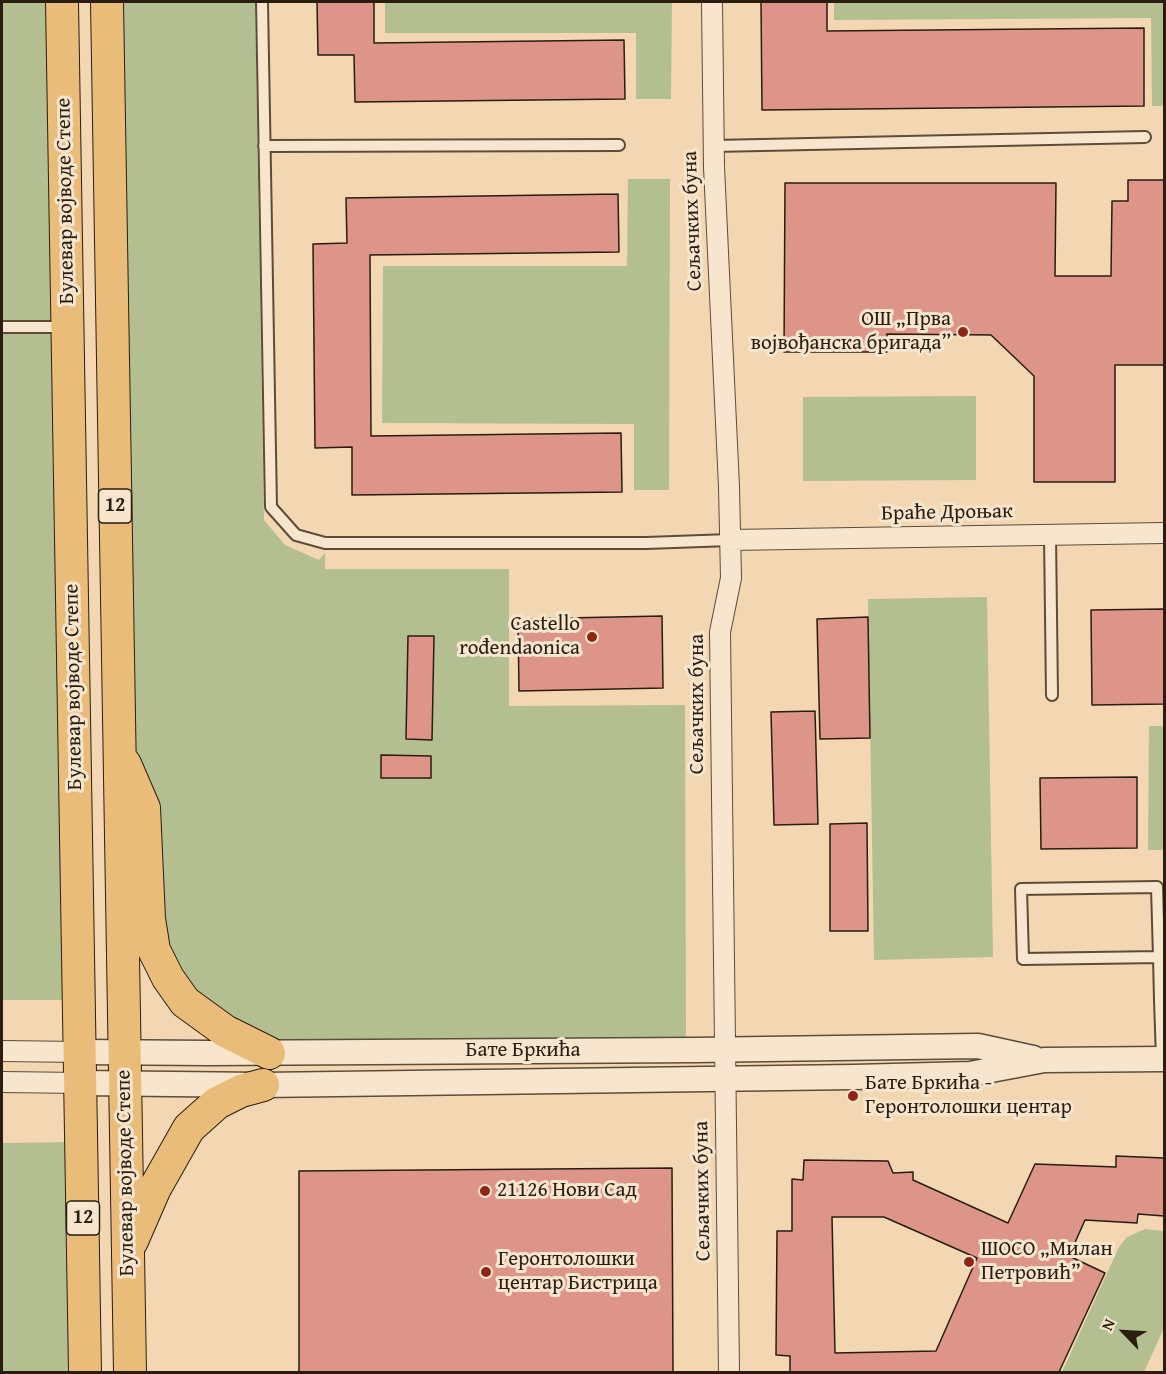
<!DOCTYPE html>
<html>
<head>
<meta charset="utf-8">
<style>
	body { margin:0 }
	#map { position:relative; width:1166px; height:1374px; overflow:hidden; background:#f2d7b2; font-family:"Gentium Book Plus",serif }
	canvas { display:block }
	.frame { position:absolute; inset:0; border:3px solid #2a1d0f; pointer-events:none }
	.north { position:absolute; left:1094px; top:1302px; width:60px; height:60px; -webkit-text-stroke:4px #f7e5cd; paint-order:stroke; rotate:295deg; font-size:16px; font-weight:700; line-height:24px; text-align:center; color:#2a1d0f }
	.north::after { content:''; display:block; margin:auto; width:21px; height:27px; background:#2a1d0f; clip-path:polygon(50% 0,100% 100%,50% 72%,0 100%) }
</style>
</head>
<body>
<div id="map">
<canvas width="1166" height="1374"></canvas>
<div class="frame"></div>
<div class="north">N</div>
</div>
<script>
const ctx = document.querySelector('canvas').getContext('2d');
ctx.lineJoin = 'round';
function fillPath(path, color) {
  ctx.fillStyle = color;
  ctx.fill(path, 'evenodd');
}
function toPath(rows) {
  const path = new Path2D();
  for (const r of rows) {
    path.moveTo(r[0], r[1]);
    for (let i = 2; i < r.length; i += 2) path.lineTo(r[i], r[i + 1]);
  }
  return path;
}
function strokePath(path, color, width, dash) {
  ctx.strokeStyle = color;
  ctx.lineWidth = width;
  ctx.lineCap = dash ? 'butt' : 'round';
  ctx.setLineDash(dash || []);
  ctx.stroke(path);
}
function drawText(font, color, halo, rows, align = 'center') {
  ctx.font = font + ' "Gentium Book Plus",serif';
  ctx.lineWidth = 6;
  ctx.setLineDash([]);
  ctx.textBaseline = 'middle';
  ctx.strokeStyle = halo;
  ctx.fillStyle = color;
  for (const [text, x, y, turn = 0] of rows) {
    ctx.save();
    ctx.translate(x, y);
    ctx.rotate((+turn || 0) * Math.PI / 180);
    ctx.textAlign = isNaN(turn) ? turn : align;
    if (halo) ctx.strokeText(text, 0, 0);
    ctx.fillText(text, 0, 0);
    ctx.restore();
  }
}
const green = toPath([
	[2,2,55,2,73,1000,2,1000],
	[116,2,255,2,264,520,285,545,319,560,325,553,325,569,509,569,509,706,685,705,686,1044,270,1045,200,1000,176,971,163,935,127,742],
	[385,2,672,2,671,99,636,99,636,33,385,33],
	[834,2,1164,2,1164,106,1152,106,1151,18,834,20],
	[628,179,670,179,669,490,634,490,634,424,382,423,383,266,627,266],
	[976,396,976,480,803,481,803,397],
	[987,597,993,957,874,960,868,599],
	[1149,726,1164,726,1164,850,1148,850],
	[73,1142,78,1372,2,1372,2,1143],
	[1145,1229,1164,1231,1164,1328,1144,1372,1062,1372,1119,1247,1127,1237]
]);
const building = toPath([
	[317,2,374,2,374,43,624,40,625,99,355,102,354,55,318,55,317,2],
	[761,2,827,2,827,31,1144,28,1144,106,762,110,761,2],
	[1128,180,1164,180,1164,365,1115,365,1115,482,1034,482,1034,376,991,335,887,334,887,352,784,352,785,183,1056,183,1055,276,1111,276,1112,201,1128,201,1128,180],
	[618,194,619,252,370,255,371,436,621,433,622,492,352,495,352,447,315,448,313,244,347,243,346,198,618,194],
	[1164,609,1164,704,1092,705,1091,610,1164,609],
	[662,616,663,688,519,691,518,619,662,616],
	[868,617,870,738,820,739,817,619,868,617],
	[408,636,434,636,432,740,406,739,408,636],
	[815,711,818,824,774,825,771,712,815,711],
	[381,755,431,756,431,778,381,778,381,755],
	[1137,777,1137,848,1041,849,1040,778,1137,777],
	[867,823,868,931,830,931,830,824,867,823],
	[1116,1156,1164,1158,1164,1216,1138,1214,1137,1223,1085,1220,1069,1256,1105,1273,1059,1372,790,1372,790,1356,776,1355,777,1231,792,1231,792,1179,803,1180,804,1160,888,1161,893,1173,913,1172,913,1180,1008,1223,1035,1164,1116,1167,1116,1156],
	[832,1217,884,1217,977,1258,936,1351,835,1353,832,1217],
	[672,1168,673,1372,299,1372,299,1171,672,1168]
]);
const service = toPath([
	[262,2,271,507,296,535,325,543,646,543,730,540],
	[264,146,619,145],
	[714,146,1145,137],
	[2,327,64,327],
	[1050,535,1052,695],
	[1162,1059,1160,1000,1159,957,1157,887,1021,889,1023,959,1159,957,1164,957]
]);
const minor = toPath([
	[712,2,714,167,729,487,731,578,720,632,729,1372],
	[730,540,1164,533],
	[2,1051,80,1052],
	[2,1082,81,1083]
]);
const tertiary = toPath([
	[80,1052,209,1053,695,1050,978,1046,1033,1058],
	[81,1083,263,1085,854,1077,970,1074,1044,1060,1164,1059]
]);
const primary = toPath([
	[62,2,85,1372],
	[107,2,130,1372],
	[125,764,144,808,149,919,154,950,168,978,185,1002,225,1031,269,1053],
	[132,1241,155,1188,189,1128,217,1103,241,1091,263,1085]
]);
const markers = [
	[963,332,6,"#8f2418"],
	[592,637,6,"#8f2418"],
	[853,1096,6,"#8f2418"],
	[485,1191,6,"#8f2418"],
	[969,1262,6,"#8f2418"],
	[486,1272,6,"#8f2418"]
];
const shields = [
	[115,506,33],
	[83,1218,33]
];
const shieldNames = [
	["12",115,506],
	["12",83,1218]
];
const streetNames = [
	["Булевар војводе Степе",66,201,-91],
	["Сељачких буна",693,221,-92],
	["Браће Дроњак",947,513,-1],
	["Булевар војводе Степе",74,687,-91],
	["Сељачких буна",698,704,-90],
	["Бате Бркића",523,1051],
	["Булевар војводе Степе",126,1173,-91],
	["Сељачких буна",703,1191,-91]
];
const poiNames = [
	["ОШ „Прва",951,320,"right"],
	["војвођанска бригада”",951,344,"right"],
	["Castello",580,625,"right"],
	["rođendaonica",580,649,"right"],
	["Бате Бркића -",865,1084],
	["Геронтолошки центар",865,1108],
	["21126 Нови Сад",497,1191],
	["ШОСО „Милан",981,1250],
	["Петровић”",981,1274],
	["Геронтолошки",498,1260],
	["центар Бистрица",498,1284]
];
fillPath(green, '#b4bf91');
fillPath(building, '#dd9589');
strokePath(building, '#2a1d0f', 1.5);
strokePath(service, '#5c4c38', 14);
strokePath(minor, '#5c4c38', 22);
strokePath(tertiary, '#5c4c38', 27);
strokePath(primary, '#2a1d0f', 34);
strokePath(service, '#f7e5cd', 10);
strokePath(minor, '#f7e5cd', 20);
strokePath(tertiary, '#f7e5cd', 24);
strokePath(primary, '#e9bc79', 32);
for (const [x, y, r, color] of markers) {
  const dot = new Path2D();
  dot.arc(x, y, r, 0, 2 * Math.PI);
  ctx.fillStyle = color;
  ctx.fill(dot);
  strokePath(dot, '#f7e5cd', 2);
}
for (const [x, y, w] of shields) {
  const box = new Path2D();
  box.roundRect(x - w / 2, y - 17, w, 34, 4.5);
  ctx.fillStyle = '#f7e5cd';
  ctx.fill(box);
  strokePath(box, '#2a1d0f', 1.5);
}
drawText('bold 20px', '#2a1d0f', null, shieldNames);
drawText('21px', '#2a1d0f', '#f7e5cd', streetNames);
drawText('21px', '#2a1d0f', '#f7e5cd', poiNames, 'left');
</script>
</body>
</html>
